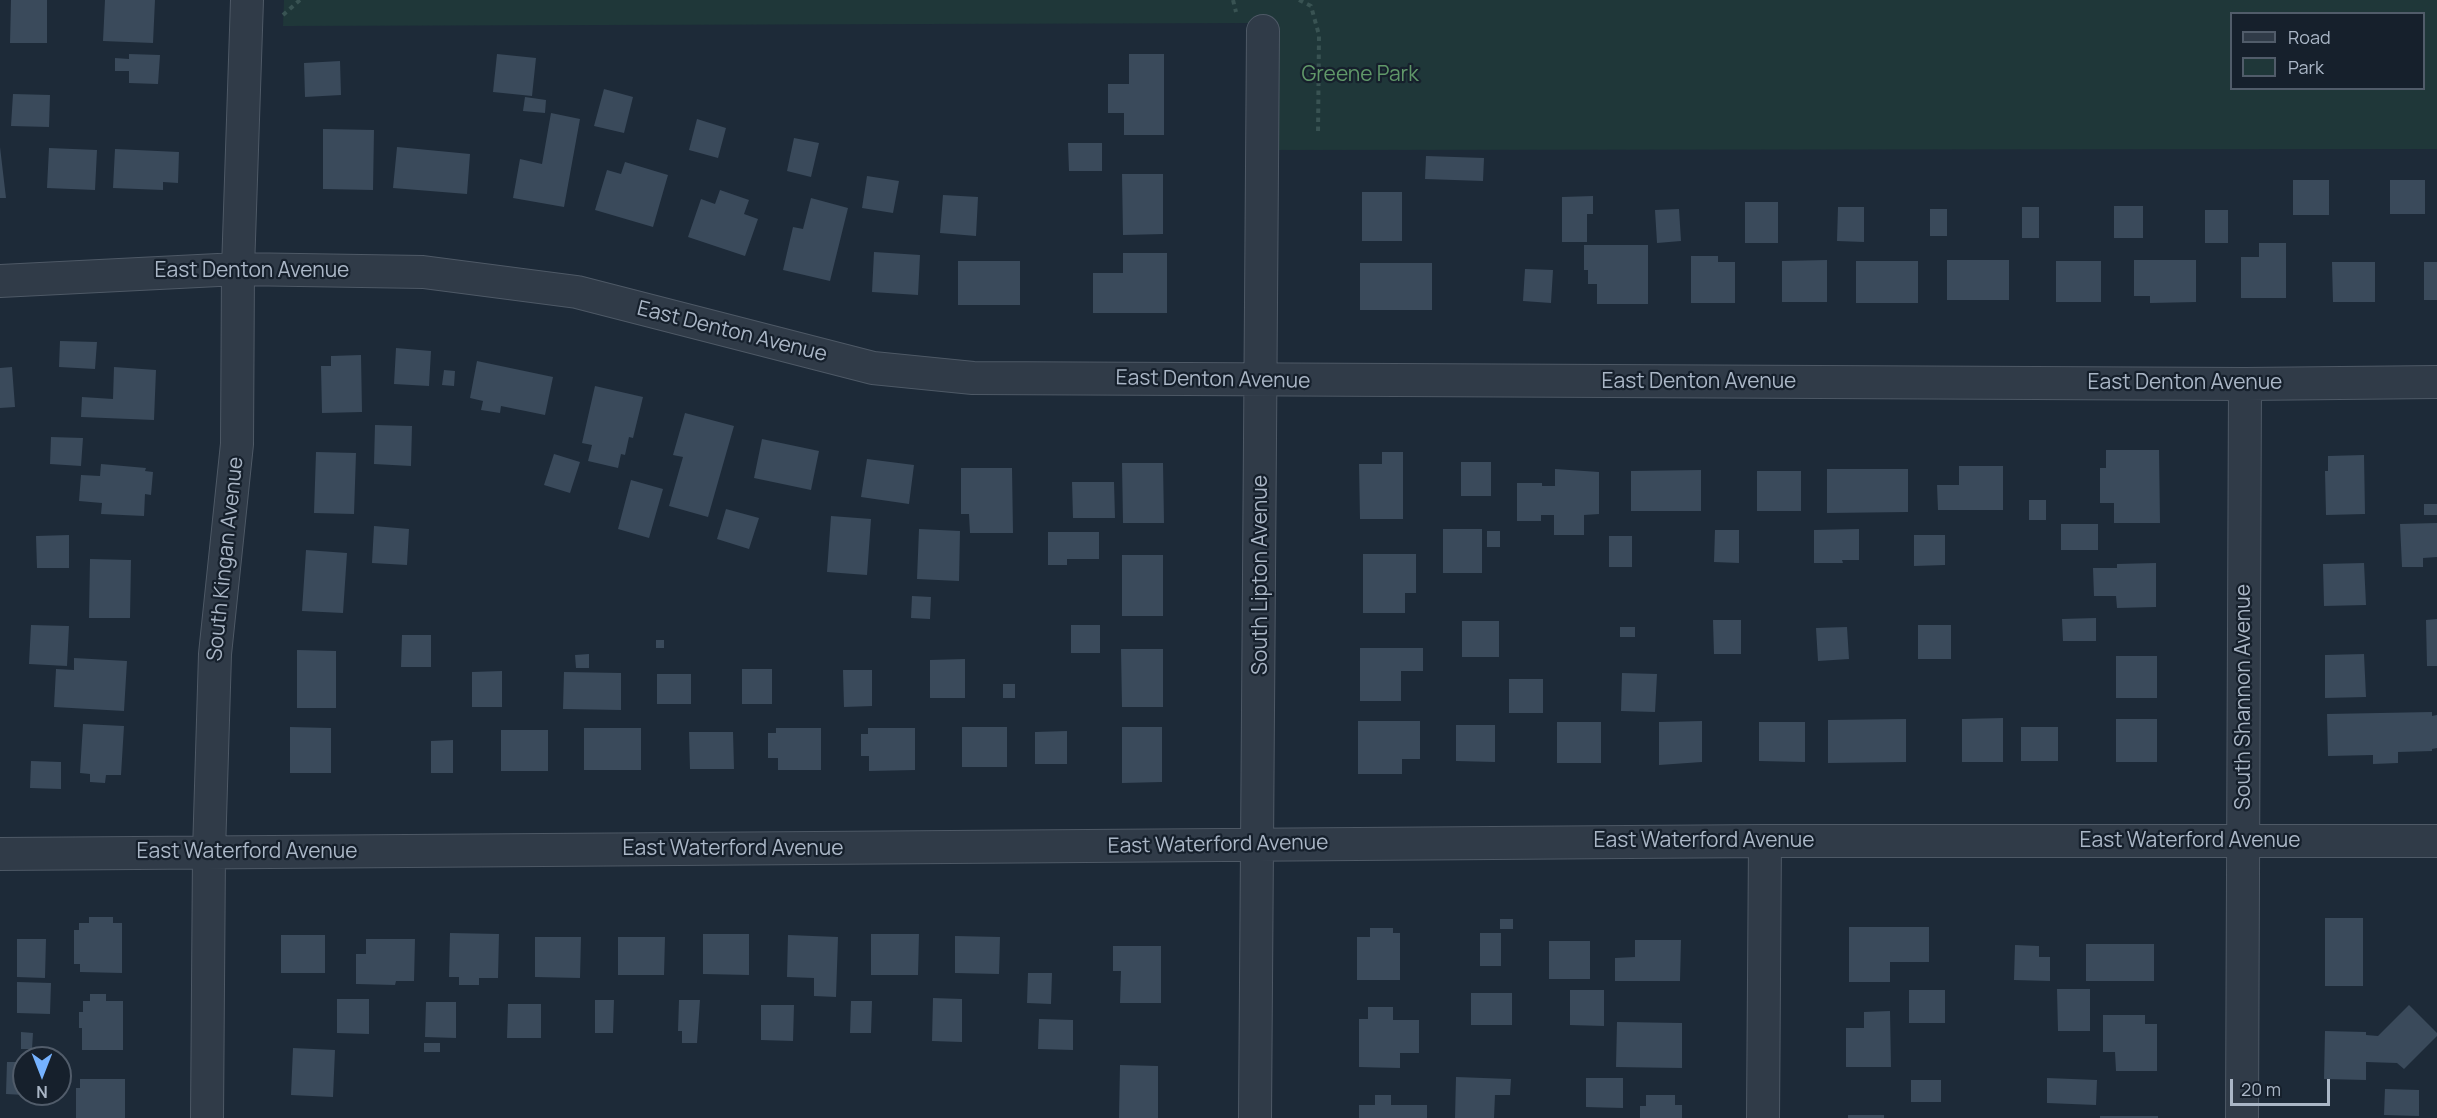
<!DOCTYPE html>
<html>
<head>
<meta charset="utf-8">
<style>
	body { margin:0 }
	#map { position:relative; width:2437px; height:1118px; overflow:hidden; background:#1d2a38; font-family:Manrope,sans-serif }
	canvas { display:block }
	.legend { position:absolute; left:2230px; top:12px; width:195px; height:78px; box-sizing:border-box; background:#16202c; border:2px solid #515c6a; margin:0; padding:8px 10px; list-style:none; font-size:18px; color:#aab6c6 }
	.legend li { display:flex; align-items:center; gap:12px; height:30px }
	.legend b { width:30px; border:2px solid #515c6a }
	.north { position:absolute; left:12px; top:1046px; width:60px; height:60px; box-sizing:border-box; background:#16202c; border:2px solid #515c6a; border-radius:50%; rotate:180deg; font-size:16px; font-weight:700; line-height:24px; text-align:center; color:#aab6c6 }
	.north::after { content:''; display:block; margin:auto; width:21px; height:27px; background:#75b2ff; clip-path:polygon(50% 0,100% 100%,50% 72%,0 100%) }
	.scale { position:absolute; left:2230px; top:1079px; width:100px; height:27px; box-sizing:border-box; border:3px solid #aab6c6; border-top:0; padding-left:8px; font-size:18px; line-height:21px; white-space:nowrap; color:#aab6c6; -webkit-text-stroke:4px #16202c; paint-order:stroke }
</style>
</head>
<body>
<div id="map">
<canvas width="2437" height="1118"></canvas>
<ul class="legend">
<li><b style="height:8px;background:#303b48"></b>Road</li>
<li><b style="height:16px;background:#1f3739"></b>Park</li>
</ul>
<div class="north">N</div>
<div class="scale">20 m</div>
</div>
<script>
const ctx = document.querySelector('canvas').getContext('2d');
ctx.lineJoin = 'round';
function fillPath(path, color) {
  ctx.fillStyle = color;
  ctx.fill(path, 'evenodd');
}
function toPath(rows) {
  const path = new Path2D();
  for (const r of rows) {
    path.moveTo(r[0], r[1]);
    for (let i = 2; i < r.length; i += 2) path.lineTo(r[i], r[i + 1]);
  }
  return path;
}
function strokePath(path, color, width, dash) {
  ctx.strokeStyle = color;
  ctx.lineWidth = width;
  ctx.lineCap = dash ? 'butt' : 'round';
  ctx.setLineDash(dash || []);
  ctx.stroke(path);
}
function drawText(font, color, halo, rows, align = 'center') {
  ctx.font = font + ' Manrope,sans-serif';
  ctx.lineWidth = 4.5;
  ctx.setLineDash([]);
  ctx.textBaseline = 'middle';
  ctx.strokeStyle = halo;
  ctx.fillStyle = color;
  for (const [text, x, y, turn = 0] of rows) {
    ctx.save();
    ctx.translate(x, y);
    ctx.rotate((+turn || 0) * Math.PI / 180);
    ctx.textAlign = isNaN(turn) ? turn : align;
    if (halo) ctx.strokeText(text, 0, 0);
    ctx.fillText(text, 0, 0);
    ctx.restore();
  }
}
const green = toPath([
	[284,0,2437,0,2437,149,1258,150,1258,23,283,26],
	[2232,14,2424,14,2424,88,2232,88]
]);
const building = toPath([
	[11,0,47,0,47,43,10,43],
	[105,0,155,0,153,43,103,41],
	[129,54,160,55,158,84,129,83,129,71,115,71,115,58,129,59],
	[497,54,536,58,532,96,493,92],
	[1129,54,1164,54,1164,135,1124,135,1124,113,1108,113,1108,84,1129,84],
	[340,61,341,95,305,97,304,63],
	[604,89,633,97,624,133,594,126],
	[13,94,50,95,49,127,11,126],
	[525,97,546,100,545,113,523,111],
	[551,113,580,119,564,207,513,198,520,159,542,164],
	[697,119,726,128,718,158,689,150],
	[323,129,374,130,373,190,323,189],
	[794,138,819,143,811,177,787,171],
	[1068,143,1102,143,1102,171,1069,171],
	[0,147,6,198,0,198],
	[397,147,470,154,467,194,393,188],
	[49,148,97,150,95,190,47,188],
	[115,149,179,152,178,183,163,182,163,190,113,188],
	[1426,156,1484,158,1483,181,1425,179],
	[625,162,668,175,653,227,595,210,607,170,621,174],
	[1122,174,1163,174,1163,234,1123,235],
	[867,176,899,181,893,213,862,208],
	[2293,180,2329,180,2329,215,2293,215],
	[2390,180,2425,180,2425,214,2390,214],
	[720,190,749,200,744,214,758,219,745,256,688,237,701,199,715,204],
	[1362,192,1402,192,1402,241,1362,241],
	[943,195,978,197,976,236,940,233],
	[1593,196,1593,214,1587,214,1587,242,1562,242,1562,197],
	[811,198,848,208,830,281,783,270,793,227,803,229],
	[1745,202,1778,202,1778,243,1745,243],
	[2114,206,2143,206,2143,238,2114,238],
	[1838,207,1864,207,1864,242,1837,241],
	[2022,207,2039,207,2039,238,2022,238],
	[1679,209,1681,241,1657,243,1655,210],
	[1930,209,1947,209,1947,236,1930,236],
	[2205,210,2228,210,2228,243,2205,243],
	[2259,243,2286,243,2286,298,2241,298,2241,257,2259,257],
	[1584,245,1648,245,1648,304,1597,304,1597,284,1588,284,1588,270,1584,270],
	[874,252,920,255,918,295,872,292],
	[1123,253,1167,253,1167,313,1093,313,1093,273,1123,273],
	[1691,256,1718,256,1718,262,1735,262,1735,303,1691,303],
	[1827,260,1827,302,1782,302,1782,261],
	[1947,260,2009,260,2009,300,1947,300],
	[2134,260,2196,260,2196,302,2150,303,2150,296,2134,296],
	[958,261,1020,261,1020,305,958,305],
	[1856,261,1918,261,1918,303,1856,303],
	[2056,261,2101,261,2101,302,2056,302],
	[2332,262,2375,262,2375,302,2333,302],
	[2424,262,2437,262,2437,300,2424,300],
	[1360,263,1432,263,1432,310,1360,310],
	[1525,269,1553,270,1551,303,1523,301],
	[60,341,97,342,95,369,59,367],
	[396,348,431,351,429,386,394,384],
	[361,355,362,412,322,413,321,366,331,366,331,356],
	[477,361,553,377,545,415,501,406,500,413,481,410,483,401,470,398],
	[12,367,15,407,0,408,0,368],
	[114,367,156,370,154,420,81,417,82,397,113,399],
	[444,370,455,371,454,386,442,385],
	[595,386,643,397,633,438,629,437,625,455,621,454,618,468,588,461,592,445,582,443],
	[685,413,734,426,708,517,669,506,683,457,673,455],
	[375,425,412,426,411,466,374,464],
	[51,437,83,438,81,466,50,464],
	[762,439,819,451,811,490,754,478],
	[2106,450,2159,450,2160,523,2114,523,2114,503,2100,503,2100,468,2106,468],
	[316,452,356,453,354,514,314,513],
	[1382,452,1403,452,1403,519,1360,519,1359,464,1382,464],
	[554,454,580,462,570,493,544,485],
	[2364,455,2365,514,2326,515,2325,471,2328,471,2328,456],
	[867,459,914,465,909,504,861,497],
	[1461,462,1491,462,1491,496,1461,496],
	[1122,463,1163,463,1164,523,1123,523],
	[101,464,146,468,145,471,153,472,151,495,145,494,144,516,101,514,102,503,79,501,81,475,100,476],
	[1959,466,2003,466,2003,510,1938,510,1937,485,1959,485],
	[961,468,1012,468,1013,533,970,533,969,514,961,514],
	[1555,469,1599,472,1599,514,1584,515,1584,535,1554,535,1554,515,1541,515,1541,521,1517,521,1517,483,1542,483,1542,486,1555,486],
	[1827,469,1908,469,1908,512,1827,513],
	[1701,470,1701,511,1631,511,1631,471],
	[1757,471,1801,471,1801,511,1757,511],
	[631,480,663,489,649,538,618,529],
	[1072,482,1114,482,1115,518,1073,518],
	[2029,500,2046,500,2046,520,2029,520],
	[2424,504,2437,504,2437,515,2424,515],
	[726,509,759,518,749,549,717,539],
	[831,516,871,519,867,575,827,572],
	[2437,523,2437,557,2423,558,2423,567,2402,567,2400,524],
	[2061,524,2098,524,2098,550,2061,550],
	[374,526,409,529,407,565,372,563],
	[919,529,960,531,959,581,917,579],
	[1443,529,1482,529,1482,573,1443,573],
	[1859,529,1859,560,1842,560,1843,563,1814,563,1814,530],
	[1715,530,1739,530,1739,563,1714,562],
	[1487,531,1500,531,1500,547,1487,547],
	[1048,532,1099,532,1099,559,1067,559,1067,565,1048,565],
	[69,535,69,568,37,568,36,536],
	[1914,535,1945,535,1945,565,1914,566],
	[1609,536,1632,536,1632,567,1609,567],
	[306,550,347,553,343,613,302,611],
	[1363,554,1416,554,1416,593,1405,593,1405,613,1363,613],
	[1122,555,1163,555,1163,616,1122,616],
	[90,559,131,560,130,618,89,618],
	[2156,563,2156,607,2117,608,2116,596,2094,596,2093,568,2117,568,2117,564],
	[2364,563,2366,605,2324,606,2323,564],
	[912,596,931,597,930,619,911,618],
	[2096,618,2096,641,2063,641,2062,619],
	[2437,619,2437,666,2427,666,2426,620],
	[1713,620,1741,620,1741,654,1714,654],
	[1462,621,1499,621,1499,657,1462,657],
	[31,625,69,626,67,666,29,664],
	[1071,625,1100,625,1100,653,1071,653],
	[1918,625,1951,625,1951,659,1918,659],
	[1620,627,1635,627,1635,637,1620,637],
	[1847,627,1849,659,1818,661,1816,628],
	[402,635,431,635,431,667,401,667],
	[656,640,664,640,664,648,656,648],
	[1360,648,1423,648,1423,671,1401,671,1401,701,1360,701],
	[1121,649,1163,649,1163,707,1122,707],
	[297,650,336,651,336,708,297,708],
	[589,654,589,668,576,668,575,655],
	[2364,654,2366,697,2325,698,2325,655],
	[2116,656,2157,656,2157,698,2116,698],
	[74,658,127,661,124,711,54,707,56,669,74,670],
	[965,659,965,698,930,698,930,660],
	[742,669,772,669,772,704,742,704],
	[843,670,872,670,872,706,844,707],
	[502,671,502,707,472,707,472,672],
	[564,672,621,673,621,710,563,709],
	[1622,673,1657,674,1655,712,1621,711],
	[657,674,691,674,691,704,657,704],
	[1509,679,1543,679,1543,713,1509,713],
	[1003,684,1015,684,1015,698,1003,698],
	[2432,712,2432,716,2437,715,2437,748,2432,749,2432,751,2398,752,2398,763,2373,764,2373,755,2328,756,2327,714],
	[2003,718,2003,762,1962,762,1962,719],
	[1906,719,1906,762,1828,763,1828,720],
	[2116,719,2157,719,2157,762,2116,762],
	[1358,721,1420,721,1420,759,1402,759,1402,774,1358,774],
	[1702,721,1702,762,1659,765,1659,722],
	[1557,722,1601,722,1601,763,1557,763],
	[1759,722,1805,722,1805,762,1759,761],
	[83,724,124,726,121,775,106,775,105,783,90,782,90,774,80,773],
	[1456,725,1495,725,1495,762,1456,761],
	[290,727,331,728,331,773,290,773],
	[962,727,1007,727,1007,767,962,767],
	[1122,727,1162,727,1162,782,1122,783],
	[2021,727,2058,727,2058,761,2021,761],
	[584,728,641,728,641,770,584,770],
	[776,728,821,728,821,770,778,770,778,758,768,758,768,733,776,733],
	[868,728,915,728,915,770,869,771,869,756,861,756,861,734,868,734],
	[501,730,548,730,548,771,501,771],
	[1067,731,1067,764,1035,764,1035,732],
	[689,732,733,732,734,769,690,769],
	[453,740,453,773,431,773,431,741],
	[31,761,61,762,61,789,30,788],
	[89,917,113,917,113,923,122,923,122,973,80,972,80,964,74,964,74,930,79,930,79,923,89,923],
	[2325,918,2363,918,2363,986,2325,986],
	[1500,919,1513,919,1513,929,1500,929],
	[1849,927,1929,927,1929,962,1890,962,1890,982,1849,982],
	[1370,928,1393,928,1393,933,1400,933,1400,980,1357,980,1357,937,1370,937],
	[450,933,499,934,498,978,479,978,479,985,459,985,459,977,449,977],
	[1480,933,1501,933,1501,966,1480,966],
	[703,934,749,934,749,975,703,974],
	[871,934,919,934,918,975,871,975],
	[281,935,325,935,325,973,281,973],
	[788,935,838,937,836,997,814,996,814,978,787,977],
	[955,936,1000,937,999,974,955,973],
	[535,937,581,937,580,978,535,977],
	[618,937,665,937,664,975,618,975],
	[17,939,46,939,45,978,17,977],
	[366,939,415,939,414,981,396,981,395,985,356,984,356,954,366,954],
	[1635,940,1681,940,1680,981,1615,981,1615,958,1635,957],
	[1549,941,1590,941,1590,979,1549,979],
	[2086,944,2154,944,2154,981,2086,981],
	[2015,945,2039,946,2039,957,2050,957,2050,981,2014,980],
	[1113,946,1161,946,1161,1003,1120,1003,1121,971,1113,971],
	[1028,973,1052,973,1051,1004,1027,1003],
	[17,982,51,983,50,1014,17,1013],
	[2057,989,2090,989,2090,1031,2058,1031],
	[1570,990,1604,990,1604,1026,1570,1025],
	[1909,990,1945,990,1945,1023,1909,1023],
	[1471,993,1512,993,1512,1025,1471,1025],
	[90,994,106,994,106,1001,123,1001,123,1050,82,1050,82,1028,79,1028,79,1012,83,1012,83,1001,90,1001],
	[933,998,962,999,962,1042,932,1041],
	[337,999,369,999,369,1034,337,1033],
	[595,1000,614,1000,613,1033,595,1033],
	[679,1000,700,1000,697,1043,682,1043,682,1031,678,1031],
	[851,1001,872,1001,871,1033,850,1033],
	[426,1002,456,1002,456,1038,425,1037],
	[508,1004,541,1004,541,1038,507,1038],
	[761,1005,794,1005,793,1041,761,1040],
	[2409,1005,2437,1033,2437,1036,2404,1069,2397,1063,2366,1062,2366,1080,2324,1079,2325,1031,2366,1032,2366,1035,2378,1036],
	[1368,1007,1393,1007,1393,1020,1419,1020,1419,1053,1400,1053,1400,1068,1359,1067,1359,1019,1368,1019],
	[1890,1011,1891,1067,1846,1067,1846,1028,1864,1028,1864,1012],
	[2103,1015,2145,1015,2145,1024,2157,1024,2157,1071,2116,1071,2115,1052,2103,1052],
	[1039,1019,1073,1020,1073,1050,1038,1049],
	[1617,1022,1682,1023,1682,1068,1616,1067],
	[21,1032,33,1033,32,1049,21,1049],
	[424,1043,440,1043,440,1052,424,1052],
	[293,1048,335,1050,333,1097,291,1095],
	[7,1062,24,1062,24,1095,6,1094],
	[1120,1065,1158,1066,1158,1118,1119,1118],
	[1456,1077,1511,1079,1510,1095,1495,1095,1494,1118,1455,1118],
	[1586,1078,1623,1078,1623,1108,1586,1107],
	[2047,1078,2097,1080,2096,1105,2047,1103],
	[80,1079,125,1079,125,1118,76,1118,76,1088,80,1088],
	[1911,1080,1941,1080,1941,1102,1911,1102],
	[2385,1089,2419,1090,2419,1116,2384,1115],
	[1375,1095,1391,1095,1391,1105,1427,1105,1427,1118,1359,1118,1359,1105,1375,1105],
	[1646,1095,1675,1095,1675,1105,1682,1105,1682,1118,1640,1118,1640,1106,1646,1106],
	[1848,1115,1884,1115,1884,1118,1848,1118],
	[2100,1116,2158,1116,2158,1118,2100,1118]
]);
const path = toPath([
	[1233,0,1236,12],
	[1299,0,1311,6,1319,35,1318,135],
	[283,15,300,0]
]);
const minor = toPath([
	[0,281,238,269,423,272,577,292,873,368,973,378,2245,384,2437,382],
	[0,854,1765,841,2437,841],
	[207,1118,209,852,215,654,237,444,238,269,247,0],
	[1255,1118,1263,31],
	[1763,1118,1765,841],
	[2242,1118,2245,384]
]);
const parkNames = [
	["Greene Park",1360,75]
];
const streetNames = [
	["East Denton Avenue",252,271],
	["East Denton Avenue",732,332,14],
	["East Denton Avenue",1213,380,1],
	["East Denton Avenue",1699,382],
	["East Denton Avenue",2185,383],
	["South Kingan Avenue",226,559,-84],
	["South Lipton Avenue",1261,575,-90],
	["South Shannon Avenue",2244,697,-90],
	["East Waterford Avenue",1704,841],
	["East Waterford Avenue",2190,841],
	["East Waterford Avenue",1218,845,-1],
	["East Waterford Avenue",733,849],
	["East Waterford Avenue",247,852]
];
fillPath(green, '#1f3739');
fillPath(building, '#3a4a5b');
strokePath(minor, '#4e5966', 34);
strokePath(path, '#395353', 4, [4.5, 4.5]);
strokePath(minor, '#303b48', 32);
drawText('21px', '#609869', '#16202c', parkNames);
drawText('21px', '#aab6c6', '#16202c', streetNames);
</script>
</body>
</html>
